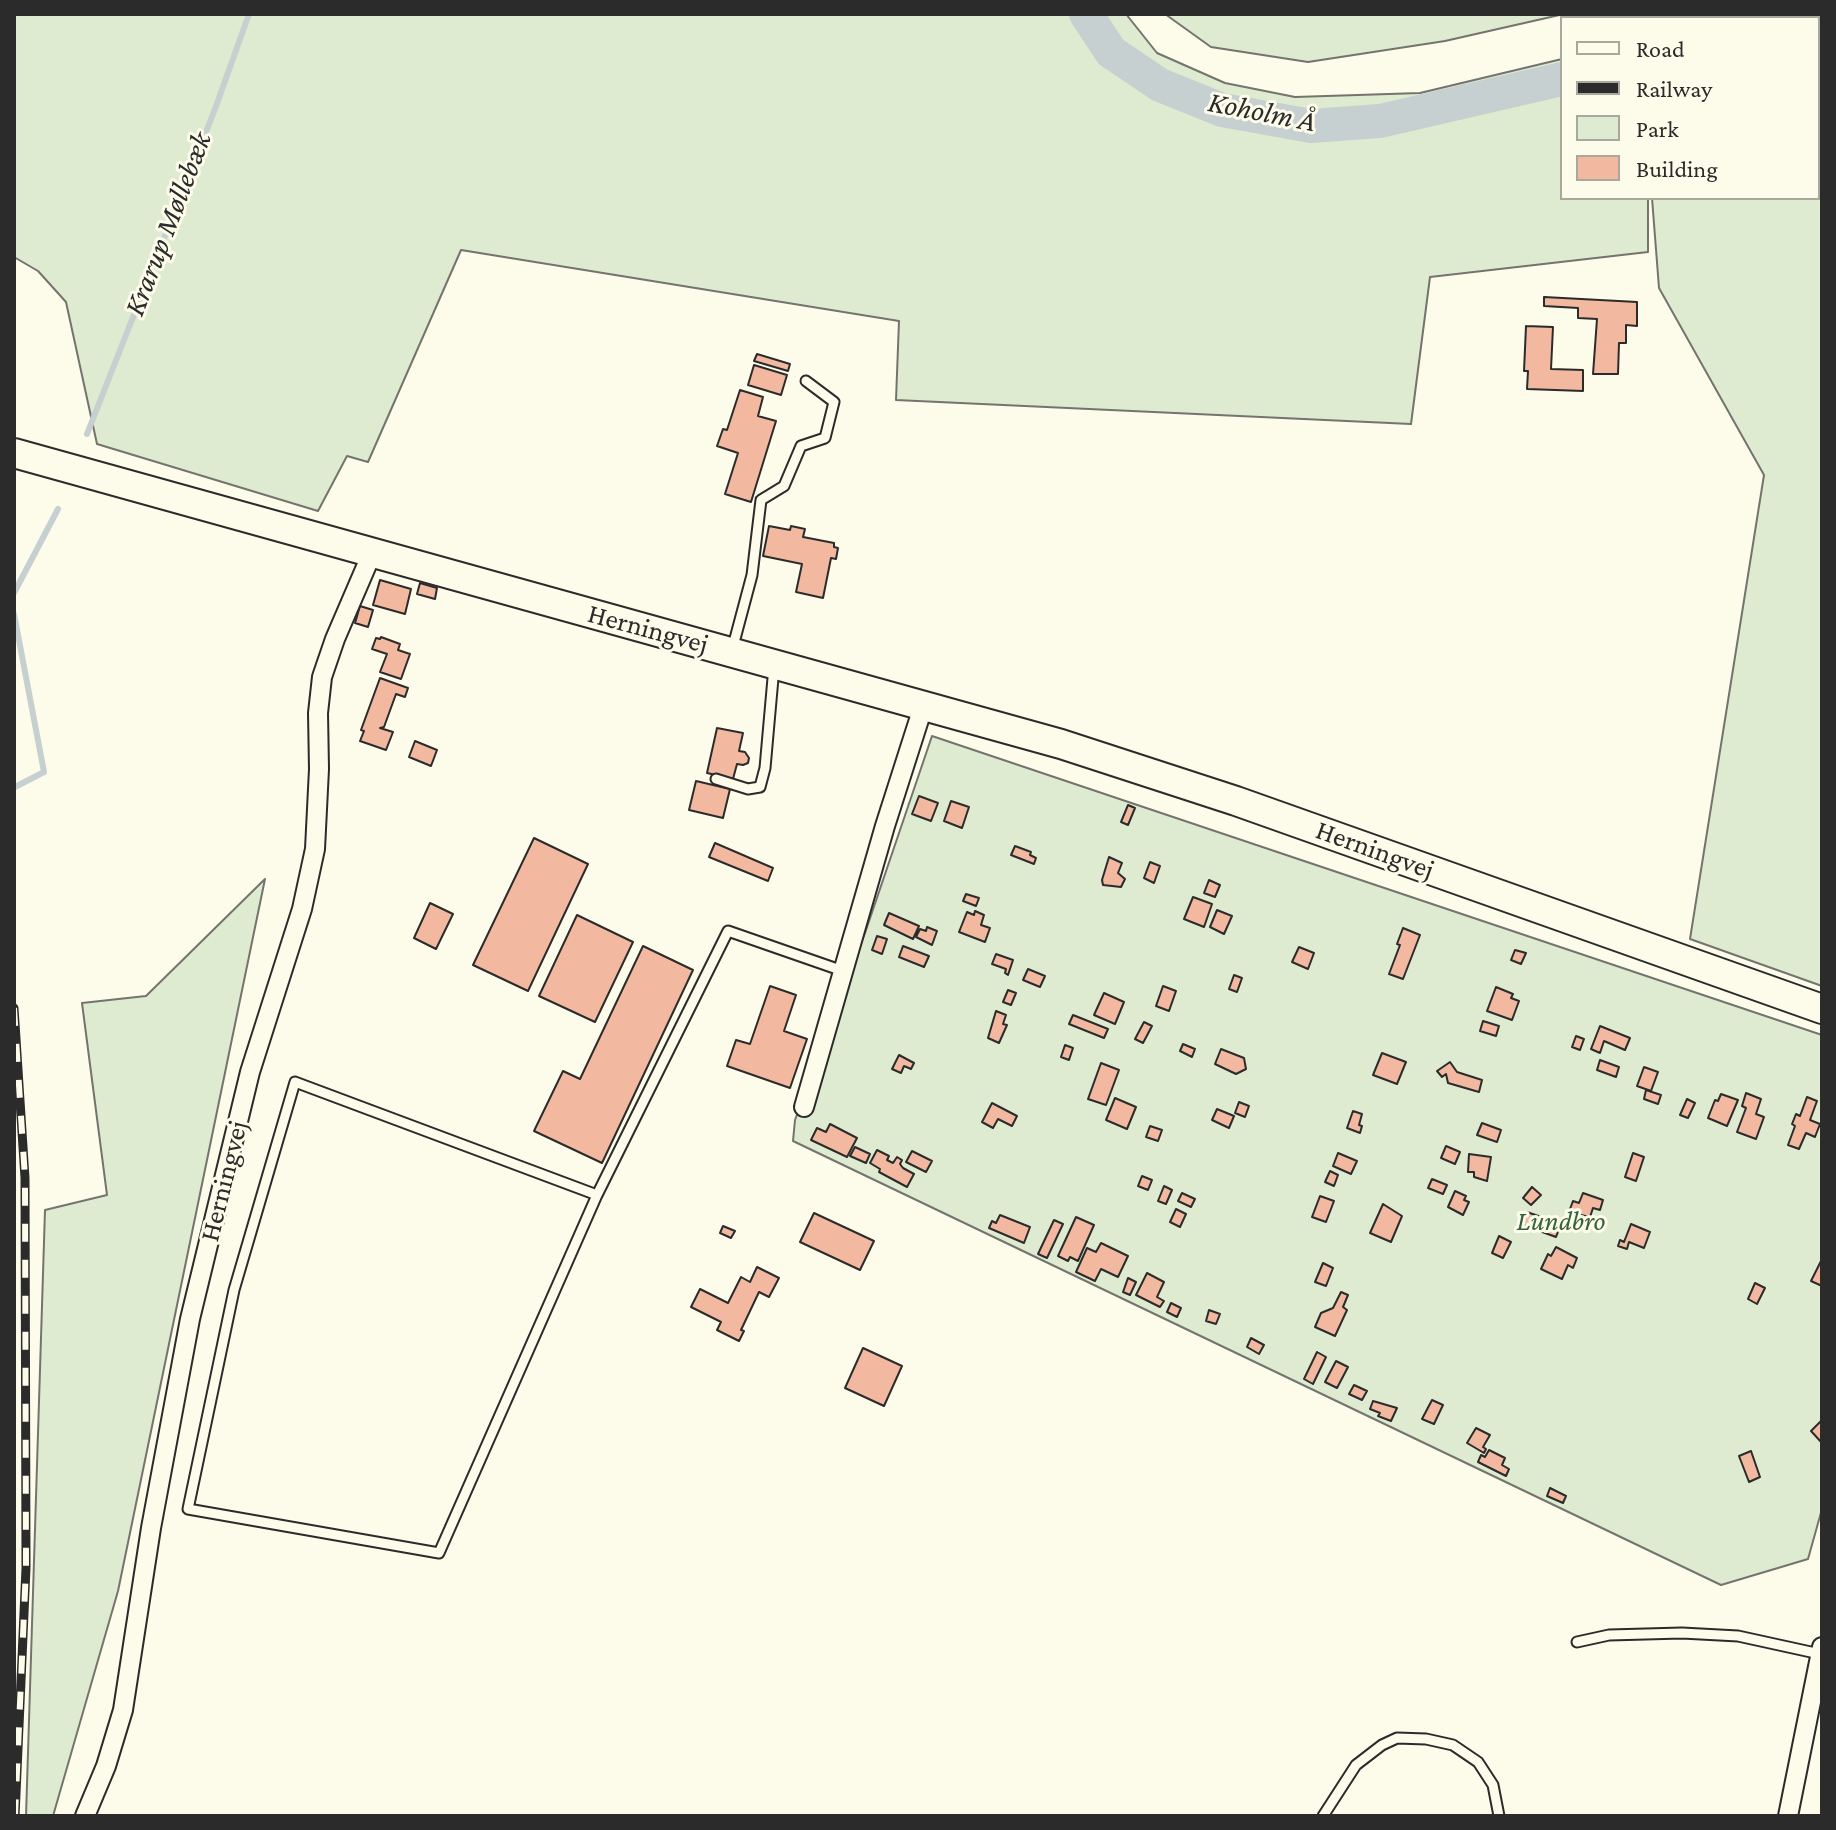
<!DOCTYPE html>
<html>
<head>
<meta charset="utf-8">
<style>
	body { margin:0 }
	#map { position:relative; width:1836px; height:1830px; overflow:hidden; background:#fdfbea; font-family:"Crimson Pro",serif }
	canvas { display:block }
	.frame { position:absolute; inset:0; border:16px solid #2b2b2b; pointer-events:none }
	.legend { position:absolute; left:1560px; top:16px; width:260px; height:184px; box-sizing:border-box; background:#fdfbea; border:2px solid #a9a89e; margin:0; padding:10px 14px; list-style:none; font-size:24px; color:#2b2b2b }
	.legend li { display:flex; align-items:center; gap:16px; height:40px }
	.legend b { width:40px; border:2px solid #a9a89e }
</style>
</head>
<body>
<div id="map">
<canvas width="1836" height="1830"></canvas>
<div class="frame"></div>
<ul class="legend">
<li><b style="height:10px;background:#fdfbea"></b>Road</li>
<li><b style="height:10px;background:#2b2b2b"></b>Railway</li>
<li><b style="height:22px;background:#deebd1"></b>Park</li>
<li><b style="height:22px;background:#f2b8a0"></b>Building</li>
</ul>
</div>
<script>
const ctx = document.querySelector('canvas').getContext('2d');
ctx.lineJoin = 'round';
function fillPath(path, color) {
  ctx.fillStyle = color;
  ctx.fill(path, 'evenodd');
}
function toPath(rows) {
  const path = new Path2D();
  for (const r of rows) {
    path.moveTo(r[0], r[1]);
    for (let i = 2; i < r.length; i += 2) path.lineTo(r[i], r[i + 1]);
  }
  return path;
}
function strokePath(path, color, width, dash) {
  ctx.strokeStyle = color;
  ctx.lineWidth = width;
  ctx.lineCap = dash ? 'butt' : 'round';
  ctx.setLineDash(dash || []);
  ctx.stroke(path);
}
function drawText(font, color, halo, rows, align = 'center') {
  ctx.font = font + ' "Crimson Pro",serif';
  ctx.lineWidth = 6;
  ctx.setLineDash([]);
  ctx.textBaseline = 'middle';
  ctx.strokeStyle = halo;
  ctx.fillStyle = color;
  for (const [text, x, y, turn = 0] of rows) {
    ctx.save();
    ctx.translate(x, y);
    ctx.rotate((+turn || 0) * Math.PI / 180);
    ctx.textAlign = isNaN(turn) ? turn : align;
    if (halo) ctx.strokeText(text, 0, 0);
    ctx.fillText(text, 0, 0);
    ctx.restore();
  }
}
const green = toPath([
	[14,14,1126,14,1157,53,1225,83,1295,97,1420,93,1562,59,1562,198,1648,198,1648,252,1430,277,1411,424,896,400,899,321,461,250,368,462,347,456,318,511,97,444,66,302,38,271,14,257,14,14],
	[1165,14,1564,14,1445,41,1308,62,1211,47,1165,14],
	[1822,38,1822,986,1690,939,1764,475,1659,288,1652,198,1818,198,1818,39,1822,38],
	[932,736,1822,1035,1822,1509,1808,1559,1721,1585,793,1141,795,1120,865,933,932,736],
	[265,879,118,1591,53,1816,26,1816,45,1210,107,1195,82,1003,146,996,265,879]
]);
const stream = toPath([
	[87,434,215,109,249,14],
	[14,593,58,509],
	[14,614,44,772,15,787]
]);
const river = toPath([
	[1086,14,1111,52,1160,85,1222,110,1311,126,1380,121,1562,79],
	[1818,20,1822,19]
]);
const building = toPath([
	[1544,297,1637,302,1637,326,1626,325,1626,343,1619,343,1618,374,1593,374,1597,319,1578,318,1578,308,1544,306,1544,297],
	[1526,326,1553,327,1551,369,1583,370,1583,391,1527,389,1528,371,1524,371,1526,326],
	[757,354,790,364,788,371,754,361,757,354],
	[754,365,787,375,781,395,748,385,754,365],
	[740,390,763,397,758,416,776,421,751,502,725,494,738,453,717,446,723,429,727,430,740,390],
	[769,526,790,530,791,526,805,529,803,537,834,543,834,547,838,548,836,559,831,558,823,598,796,592,802,564,763,556,769,526],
	[380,580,411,589,405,614,373,605,380,580],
	[420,583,437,588,435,599,417,594,420,583],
	[360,606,373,610,368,627,355,623,360,606],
	[381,637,400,644,398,650,410,654,401,679,380,672,387,654,372,649,376,638,380,639,381,637],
	[380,678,408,688,405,697,396,694,384,727,380,728,393,732,386,750,360,741,364,731,361,730,380,678],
	[717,728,743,733,739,751,745,752,749,758,748,763,743,765,737,764,733,779,707,773,717,728],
	[415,741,437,750,431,766,409,757,415,741],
	[696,781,730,789,723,818,689,810,696,781],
	[919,796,938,803,931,821,912,814,919,796],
	[951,801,969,807,962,828,944,821,951,801],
	[1128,805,1135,808,1128,825,1121,822,1128,805],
	[534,838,588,864,528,991,473,965,534,838],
	[715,843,773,868,768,881,709,857,715,843],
	[1015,846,1031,852,1030,855,1036,858,1034,864,1011,855,1015,846],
	[1109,857,1122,863,1118,873,1125,879,1121,887,1103,885,1102,880,1109,857],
	[1150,862,1160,866,1154,883,1144,878,1150,862],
	[1209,880,1220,885,1215,897,1204,893,1209,880],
	[966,894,979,898,976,906,963,901,966,894],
	[1193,897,1212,904,1204,927,1184,919,1193,897],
	[430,903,453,914,436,949,414,938,430,903],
	[1217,910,1232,916,1224,934,1210,927,1217,910],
	[975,911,984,915,981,925,990,928,985,942,959,932,967,912,974,915,975,911],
	[889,913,919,926,913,939,884,925,889,913],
	[577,915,633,942,595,1022,539,996,577,915],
	[927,927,937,931,932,945,916,937,920,929,926,931,927,927],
	[1403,928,1420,935,1403,979,1389,974,1400,945,1397,944,1403,928],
	[877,936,887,939,882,954,872,950,877,936],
	[643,946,693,970,602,1163,534,1131,563,1071,580,1079,643,946],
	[903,946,929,956,924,967,899,957,903,946],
	[1299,947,1314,953,1308,969,1292,962,1299,947],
	[1515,950,1526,953,1521,964,1511,960,1515,950],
	[996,954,1013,960,1008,975,1005,973,1006,969,992,964,996,954],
	[1028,969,1045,976,1040,987,1023,980,1028,969],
	[1234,975,1242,978,1237,992,1229,989,1234,975],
	[770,986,796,995,784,1031,807,1039,790,1088,727,1066,736,1040,750,1044,770,986],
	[1163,986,1176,991,1169,1011,1156,1006,1163,986],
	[1496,987,1513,994,1511,998,1519,1001,1512,1020,1487,1011,1496,987],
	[1008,990,1016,993,1011,1005,1003,1002,1008,990],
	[1104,993,1124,1002,1115,1024,1094,1015,1104,993],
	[996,1011,1006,1015,1003,1024,1007,1025,999,1043,988,1038,996,1011],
	[1073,1015,1108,1029,1104,1038,1069,1024,1073,1015],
	[1483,1021,1499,1026,1496,1036,1480,1031,1483,1021],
	[1144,1022,1152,1026,1143,1043,1135,1039,1144,1022],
	[1600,1026,1630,1038,1625,1050,1604,1041,1600,1053,1591,1049,1600,1026],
	[1576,1036,1584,1039,1580,1050,1572,1047,1576,1036],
	[1183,1044,1195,1049,1192,1057,1180,1051,1183,1044],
	[1065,1045,1073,1048,1069,1060,1061,1057,1065,1045],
	[1221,1049,1244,1058,1246,1069,1236,1074,1215,1064,1221,1049],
	[1382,1053,1406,1062,1397,1084,1373,1075,1382,1053],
	[899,1055,914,1063,911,1069,904,1066,901,1073,892,1069,899,1055],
	[1600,1060,1619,1067,1616,1077,1597,1070,1600,1060],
	[1450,1062,1457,1072,1482,1080,1479,1092,1448,1083,1446,1074,1442,1077,1437,1071,1450,1062],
	[1101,1063,1119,1070,1106,1105,1088,1099,1101,1063],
	[1644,1067,1658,1072,1651,1091,1637,1086,1644,1067],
	[1646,1090,1661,1095,1658,1104,1644,1099,1646,1090],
	[1746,1093,1761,1099,1756,1114,1764,1117,1756,1139,1737,1132,1746,1108,1742,1106,1746,1093],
	[1721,1094,1738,1100,1727,1126,1708,1118,1715,1100,1718,1101,1721,1094],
	[1807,1097,1817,1101,1810,1120,1820,1124,1815,1137,1806,1133,1799,1149,1788,1145,1795,1126,1792,1124,1796,1114,1800,1116,1807,1097],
	[1115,1098,1136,1107,1127,1129,1106,1120,1115,1098],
	[1687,1099,1695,1103,1688,1118,1680,1115,1687,1099],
	[1239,1102,1249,1106,1245,1117,1235,1113,1239,1102],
	[992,1103,1017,1116,1012,1126,998,1119,993,1128,982,1122,992,1103],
	[1217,1109,1234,1116,1229,1128,1212,1120,1217,1109],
	[1353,1111,1362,1114,1359,1125,1362,1126,1360,1133,1347,1128,1353,1111],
	[1482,1123,1501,1130,1497,1142,1477,1135,1482,1123],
	[830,1124,857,1138,847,1157,811,1140,817,1128,826,1132,830,1124],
	[1150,1126,1162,1130,1158,1141,1146,1137,1150,1126],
	[1446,1146,1460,1152,1455,1164,1441,1158,1446,1146],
	[855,1147,870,1154,866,1163,850,1156,855,1147],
	[877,1150,889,1156,887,1160,893,1163,897,1157,902,1160,900,1164,903,1168,914,1174,907,1187,879,1172,880,1169,870,1163,877,1150],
	[912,1151,932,1161,926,1172,906,1162,912,1151],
	[1338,1153,1357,1161,1351,1174,1333,1166,1338,1153],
	[1633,1153,1644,1157,1636,1181,1625,1177,1633,1153],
	[1469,1154,1491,1157,1487,1181,1474,1177,1474,1172,1468,1172,1469,1154],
	[1330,1171,1338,1175,1334,1186,1325,1182,1330,1171],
	[1142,1176,1152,1180,1148,1190,1138,1186,1142,1176],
	[1432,1179,1447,1185,1443,1194,1428,1188,1432,1179],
	[1164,1186,1172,1190,1166,1204,1158,1201,1164,1186],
	[1532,1187,1541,1195,1531,1205,1523,1198,1532,1187],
	[1455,1191,1466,1196,1464,1200,1469,1202,1463,1215,1448,1207,1455,1191],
	[1182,1193,1195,1199,1191,1207,1178,1201,1182,1193],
	[1583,1193,1603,1200,1600,1210,1593,1208,1590,1217,1576,1214,1571,1227,1564,1225,1573,1201,1579,1203,1583,1193],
	[1320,1196,1334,1201,1326,1222,1312,1217,1320,1196],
	[1383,1204,1402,1216,1391,1242,1370,1233,1383,1204],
	[1176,1209,1186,1214,1180,1227,1170,1222,1176,1209],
	[1527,1212,1561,1224,1556,1237,1523,1225,1527,1212],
	[814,1213,874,1241,860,1270,800,1242,814,1213],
	[1000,1215,1030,1227,1024,1243,989,1228,992,1221,996,1223,1000,1215],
	[1076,1217,1094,1225,1078,1261,1070,1257,1068,1261,1058,1256,1076,1217],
	[1054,1220,1063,1224,1047,1258,1038,1254,1054,1220],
	[1631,1224,1650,1232,1644,1248,1629,1242,1627,1249,1618,1246,1620,1240,1624,1242,1631,1224],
	[723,1226,735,1231,731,1238,720,1233,723,1226],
	[1499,1236,1511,1242,1503,1258,1492,1253,1499,1236],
	[1101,1243,1128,1256,1118,1277,1101,1269,1095,1281,1076,1272,1087,1248,1096,1252,1101,1243],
	[1556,1247,1577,1258,1573,1268,1568,1265,1562,1279,1541,1269,1548,1254,1551,1256,1556,1247],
	[1821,1261,1822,1262,1822,1286,1811,1281,1821,1261],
	[1323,1263,1333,1268,1326,1286,1315,1282,1323,1263],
	[757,1267,779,1278,769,1297,759,1292,741,1330,744,1331,739,1341,717,1330,721,1322,691,1307,700,1289,728,1303,741,1277,750,1282,757,1267],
	[1147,1273,1164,1282,1157,1297,1164,1301,1160,1307,1136,1295,1147,1273],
	[1128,1278,1136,1282,1130,1295,1123,1292,1128,1278],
	[1755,1283,1765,1288,1757,1304,1748,1299,1755,1283],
	[1341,1292,1348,1295,1343,1307,1347,1310,1335,1336,1315,1327,1321,1313,1333,1308,1341,1292],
	[1171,1303,1181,1308,1177,1317,1167,1312,1171,1303],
	[1209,1310,1220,1314,1216,1324,1206,1321,1209,1310],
	[1251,1338,1264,1345,1259,1354,1247,1347,1251,1338],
	[863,1348,902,1366,884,1406,845,1388,863,1348],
	[1317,1352,1326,1357,1313,1384,1304,1379,1317,1352],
	[1336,1361,1348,1367,1337,1388,1325,1382,1336,1361],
	[1354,1385,1367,1391,1362,1400,1349,1394,1354,1385],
	[1432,1400,1443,1405,1434,1424,1422,1419,1432,1400],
	[1373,1401,1397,1408,1391,1421,1378,1416,1380,1413,1370,1409,1373,1401],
	[1822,1420,1822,1443,1811,1431,1822,1420],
	[1476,1428,1490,1435,1483,1447,1486,1449,1484,1453,1467,1443,1476,1428],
	[1489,1450,1505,1458,1502,1465,1509,1469,1506,1476,1478,1462,1481,1455,1485,1457,1489,1450],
	[1751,1451,1760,1477,1749,1482,1739,1456,1751,1451],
	[1550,1488,1566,1496,1563,1503,1547,1496,1550,1488]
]);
const lane = toPath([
	[732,650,752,575,761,500,784,486,801,446,825,438,834,402,806,381],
	[716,779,748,789,760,787,765,768,774,667],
	[597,1195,439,1553,188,1509,234,1290,295,1082,597,1195,728,931,843,971],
	[1577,1642,1609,1635,1682,1633,1738,1636,1820,1654],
	[1323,1816,1356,1765,1382,1745,1397,1738,1426,1739,1453,1745,1478,1762,1493,1785,1499,1816]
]);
const street = toPath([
	[804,1107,885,826,924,704],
	[85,1816,106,1766,123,1710,151,1528,190,1319,250,1072,302,909,315,849,319,769,318,713,322,677,335,639,372,553],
	[1788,1816,1822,1647]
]);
const primary = toPath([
	[14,453,1061,744,1236,801,1822,1009]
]);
const rail = toPath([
	[14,1008,25,1178,26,1568,15,1816]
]);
const streetNames = [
	["Herningvej",648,629,15],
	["Herningvej",1375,850,20],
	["Herningvej",224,1181,-76]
];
const parkNames = [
	["Lundbro",1561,1221]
];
const waterNames = [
	["Koholm Å",1262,112,11],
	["Krarup Møllebæk",168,224,-69]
];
fillPath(green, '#deebd1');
strokePath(green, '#74746e', 2);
strokePath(stream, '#c7d0d0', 6);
strokePath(river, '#c7d0d0', 34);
fillPath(building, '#f2b8a0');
strokePath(building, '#2b2b2b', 2);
strokePath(lane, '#2b2b2b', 13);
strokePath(street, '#2b2b2b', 22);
strokePath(primary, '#2b2b2b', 32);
strokePath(lane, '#fdfbea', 9);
strokePath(street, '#fdfbea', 18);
strokePath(primary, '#fdfbea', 28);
strokePath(rail, '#2b2b2b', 9);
strokePath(rail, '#fdfbea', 6, [18]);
drawText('28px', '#2b2b2b', '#fdfbea', streetNames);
drawText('italic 28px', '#34623c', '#fdfbea', parkNames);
drawText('italic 30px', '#2b2b2b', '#fdfbea', waterNames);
</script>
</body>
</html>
